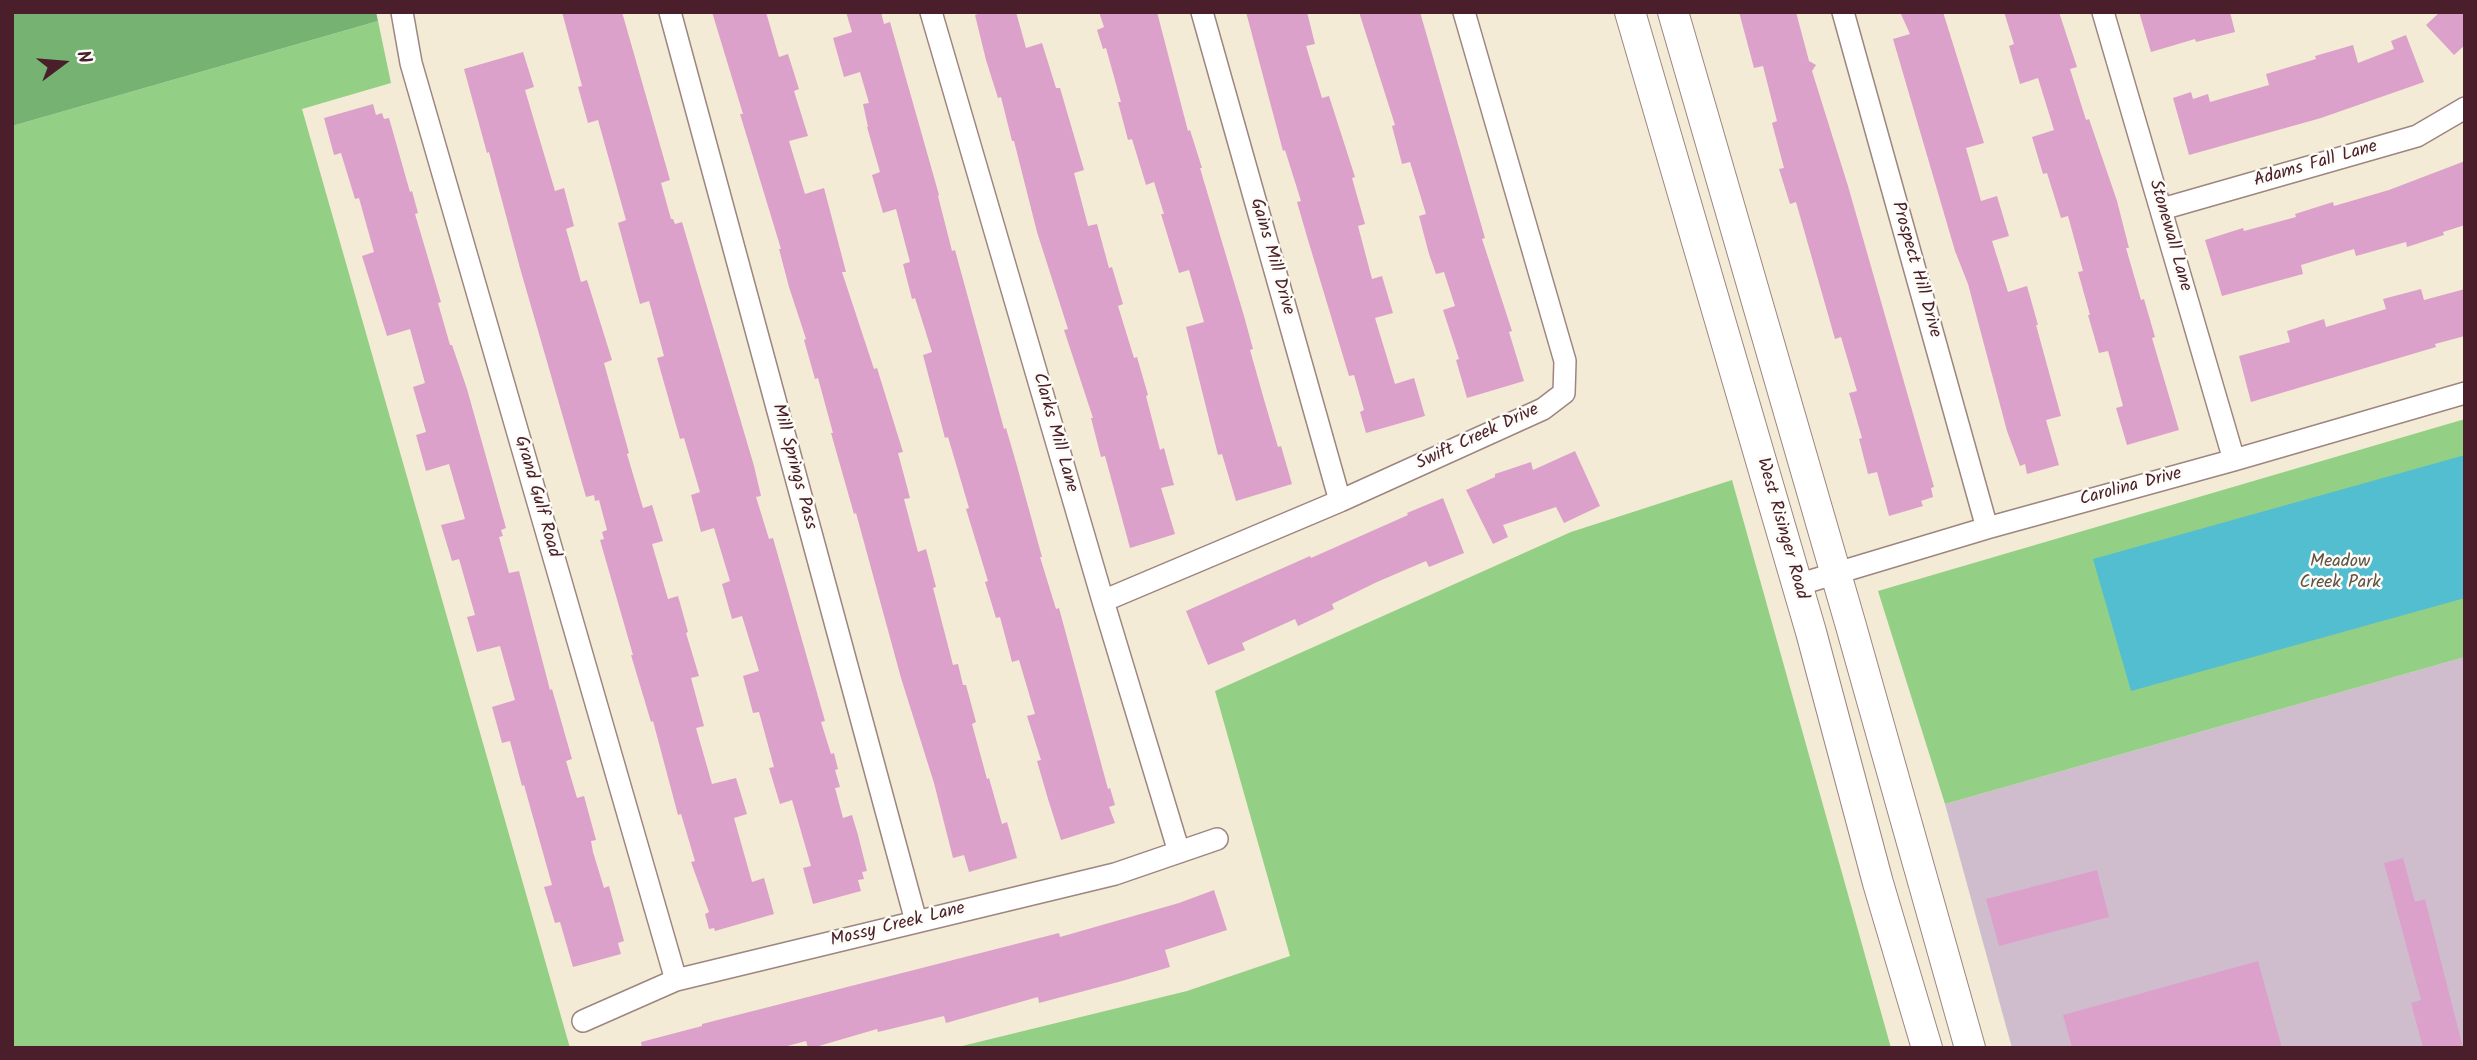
<!DOCTYPE html>
<html>
<head>
<meta charset="utf-8">
<style>
	body { margin:0 }
	#map { position:relative; width:2477px; height:1060px; overflow:hidden; background:#f3ebd5; font-family:Kalam,sans-serif }
	canvas { display:block }
	.frame { position:absolute; inset:0; border:14px solid #4a1f2b; pointer-events:none }
	.north { position:absolute; left:28px; top:28px; width:70px; height:70px; -webkit-text-stroke:5px #fdfcf7; paint-order:stroke; rotate:74deg; font-size:19px; font-weight:700; line-height:28px; text-align:center; color:#4a1f2b }
	.north::after { content:''; display:block; margin:auto; width:24px; height:32px; background:#4a1f2b; clip-path:polygon(50% 0,100% 100%,50% 72%,0 100%) }
</style>
</head>
<body>
<div id="map">
<canvas width="2477" height="1060"></canvas>
<div class="frame"></div>
<div class="north">N</div>
</div>
<script>
const ctx = document.querySelector('canvas').getContext('2d');
ctx.lineJoin = 'round';
function fillPath(path, color) {
  ctx.fillStyle = color;
  ctx.fill(path, 'evenodd');
}
function toPath(rows) {
  const path = new Path2D();
  for (const r of rows) {
    path.moveTo(r[0], r[1]);
    for (let i = 2; i < r.length; i += 2) path.lineTo(r[i], r[i + 1]);
  }
  return path;
}
function strokePath(path, color, width, dash) {
  ctx.strokeStyle = color;
  ctx.lineWidth = width;
  ctx.lineCap = dash ? 'butt' : 'round';
  ctx.setLineDash(dash || []);
  ctx.stroke(path);
}
function drawText(font, color, halo, rows, align = 'center') {
  ctx.font = font + ' Kalam,sans-serif';
  ctx.lineWidth = 5;
  ctx.setLineDash([]);
  ctx.textBaseline = 'middle';
  ctx.strokeStyle = halo;
  ctx.fillStyle = color;
  for (const [text, x, y, turn = 0] of rows) {
    ctx.save();
    ctx.translate(x, y);
    ctx.rotate((+turn || 0) * Math.PI / 180);
    ctx.textAlign = isNaN(turn) ? turn : align;
    if (halo) ctx.strokeText(text, 0, 0);
    ctx.fillText(text, 0, 0);
    ctx.restore();
  }
}
const industrial = toPath([
	[2465,657,2465,1048,2012,1048,1945,804]
]);
const green = toPath([
	[378,21,391,83,302,109,570,1048,12,1048,12,126],
	[2465,419,2465,657,1945,804,1878,591],
	[1732,480,1891,1048,954,1048,1187,991,1290,956,1215,691,1571,532]
]);
const forest = toPath([
	[12,12,376,12,378,21,12,126]
]);
const water = toPath([
	[2465,455,2465,598,2131,691,2093,559]
]);
const building = toPath([
	[562,12,622,12,670,180,661,183,671,219,673,219,675,224,682,222,754,466,761,496,756,497,769,539,773,538,825,721,821,722,831,754,834,753,838,769,835,770,840,787,835,788,843,818,852,815,858,835,867,871,862,872,864,879,858,880,861,891,813,904,803,868,811,866,792,800,780,804,769,768,774,767,759,712,753,713,743,676,759,671,742,616,732,619,722,584,730,581,714,528,701,532,691,495,700,492,684,438,680,439,657,358,664,356,649,301,640,304,618,223,626,220,598,120,588,123,578,87,582,86],
	[712,12,766,12,779,57,788,54,799,89,794,91,808,136,789,141,805,194,824,188,846,272,842,272,874,369,877,368,903,452,898,453,910,498,904,499,918,552,926,549,936,587,933,588,953,665,958,664,963,685,966,685,976,722,972,724,987,779,989,778,1002,824,1007,822,1017,858,969,872,964,855,953,858,934,783,901,678,856,513,854,514,831,433,833,433,818,378,815,379,804,340,806,339,789,287,779,249,781,249,740,114,743,114],
	[846,12,881,12,884,24,890,22,939,195,938,196,952,251,955,250,1004,429,1006,428,1017,466,1042,557,1040,557,1056,609,1059,608,1108,789,1110,788,1115,805,1109,807,1115,823,1061,840,1048,799,1037,761,1041,760,1027,716,1035,714,1019,660,1012,662,1000,617,996,618,985,582,988,581,966,509,969,508,948,437,945,438,923,355,932,352,915,298,912,299,903,264,910,262,896,209,883,213,872,175,880,172,867,127,868,127,863,104,869,103,860,72,844,77,833,38,852,32],
	[984,12,1016,12,1026,48,1042,43,1056,88,1060,88,1084,170,1074,173,1088,226,1097,224,1109,268,1112,267,1123,304,1118,306,1134,358,1137,357,1148,395,1146,396,1160,450,1164,448,1174,485,1161,488,1175,534,1130,548,1105,456,1101,457,1091,418,1093,418,1064,330,1068,329,1037,232,1014,141,1012,141,1001,97,998,98,986,60,975,15],
	[1099,12,1157,12,1188,131,1190,130,1202,168,1200,168,1244,316,1253,349,1250,350,1265,403,1278,447,1281,446,1292,484,1236,501,1222,454,1218,455,1186,327,1204,322,1189,270,1179,273,1161,214,1164,214,1154,182,1146,185,1132,139,1128,140,1118,102,1121,102,1106,48,1103,49,1097,30,1104,27],
	[1246,12,1307,12,1315,44,1306,46,1322,98,1329,96,1355,177,1352,178,1365,224,1358,226,1372,279,1382,276,1393,313,1375,318,1395,384,1414,378,1425,416,1366,433,1360,412,1364,410,1354,375,1349,376,1308,240,1297,202,1301,201,1285,150,1283,151],
	[1359,12,1420,12,1485,238,1482,239,1512,331,1509,332,1524,381,1467,398,1456,360,1459,359,1443,310,1455,306,1444,272,1436,274,1429,254,1419,216,1426,214,1410,162,1402,164,1392,126,1395,125],
	[1739,12,1796,12,1809,61,1816,65,1812,71,1848,186,1934,487,1931,488,1933,497,1921,501,1923,506,1889,516,1877,472,1868,474,1859,439,1862,438,1849,393,1857,391,1841,337,1835,339,1796,202,1790,204,1779,169,1784,168,1772,123,1777,121,1763,66,1754,68],
	[1900,12,1943,12,1984,143,1966,148,1981,201,1997,196,2009,236,1992,241,2008,292,2027,286,2038,325,2036,325,2061,416,2046,420,2059,465,2027,474,2025,464,2020,466,2017,458,2007,431,1968,284,1955,251,1893,39,1910,34],
	[2004,12,2059,12,2077,67,2070,69,2086,120,2089,119,2117,201,2129,248,2126,248,2141,300,2144,299,2155,337,2152,338,2179,430,2127,445,2116,408,2123,406,2108,351,2099,353,2088,315,2090,315,2078,272,2083,271,2068,216,2061,218,2047,173,2043,174,2032,137,2054,130,2038,78,2020,84,2009,46,2014,44],
	[2139,12,2230,12,2235,32,2196,42,2195,39,2151,52],
	[2440,12,2465,12,2465,45,2454,55,2426,25],
	[2406,35,2424,82,2321,118,2189,155,2173,98,2191,92,2193,99,2208,94,2210,102,2269,85,2266,74,2316,59,2315,56,2353,45,2358,63,2394,49,2391,41],
	[523,52,534,87,525,90,541,144,555,191,564,188,574,226,566,229,581,282,587,280,612,360,604,363,629,453,627,454,643,508,652,505,663,541,652,544,668,599,678,596,688,632,686,633,699,676,691,678,704,726,696,728,712,784,736,778,747,814,734,818,752,882,764,878,774,914,715,931,714,928,709,929,705,914,709,912,691,862,695,861,681,814,678,815,653,721,651,722,631,655,633,655,600,540,604,539,602,532,607,530,599,500,595,501,594,495,586,497,520,268,489,152,487,153,464,69],
	[373,104,376,115,382,113,384,119,389,118,410,192,412,191,418,213,415,214,441,302,438,303,450,345,452,345,467,389,506,528,501,530,503,536,499,537,509,573,519,571,550,690,552,689,572,759,566,761,577,798,584,796,596,840,591,841,593,852,604,888,609,886,624,941,618,943,621,954,573,967,560,922,555,923,544,887,552,885,524,785,522,786,510,741,502,743,492,707,515,700,500,646,477,652,467,617,475,615,459,559,452,561,441,525,465,519,449,464,426,471,416,435,426,432,413,387,425,383,410,329,387,336,362,256,374,252,359,198,355,199,341,153,334,155,324,118],
	[2465,161,2465,225,2443,232,2444,235,2407,247,2406,242,2356,256,2354,249,2301,265,2303,274,2222,296,2205,240,2243,228,2244,231,2296,217,2295,214,2333,202,2334,206,2389,190],
	[2421,289,2424,300,2465,289,2465,336,2435,344,2436,347,2251,402,2239,356,2290,342,2287,331,2324,319,2326,327,2386,309,2383,299],
	[1575,451,1600,506,1564,523,1556,507,1503,525,1508,537,1493,544,1466,490,1495,477,1495,474,1531,462,1533,470],
	[1443,498,1464,553,1429,567,1426,561,1377,582,1332,604,1334,609,1298,626,1295,619,1242,643,1245,650,1208,665,1186,611,1310,556,1311,558,1408,515,1407,513],
	[2403,858,2415,902,2425,899,2463,1048,2423,1048,2411,1003,2421,1000,2384,863],
	[2097,870,2109,917,1999,946,1986,899],
	[1214,890,1227,930,1165,950,1170,967,1122,981,1039,1003,1038,997,946,1023,944,1016,878,1032,877,1029,812,1048,808,1048,806,1041,780,1048,642,1048,641,1042,702,1026,702,1024,1059,933,1060,937,1179,903],
	[2258,961,2282,1048,2072,1048,2063,1015]
]);
const minor = toPath([
	[402,12,411,63,676,980],
	[670,12,916,921],
	[931,12,1103,601,1179,852],
	[1202,12,1340,501],
	[1843,12,1987,528],
	[2103,12,2234,460],
	[2162,209,2417,136,2465,108],
	[1797,585,1987,528,2234,460,2465,393],
	[1103,601,1340,501,1543,409,1564,393,1565,361,1464,12],
	[583,1021,676,980,1115,874,1217,839]
]);
const secondary = toPath([
	[1630,12,1811,632,1878,883,1927,1048],
	[1673,12,1851,626,1970,1048]
]);
const streetNames = [
	["Adams Fall Lane",2316,165,-16],
	["Stonewall Lane",2169,236,74],
	["Gains Mill Drive",1271,257,74],
	["Prospect Hill Drive",1915,270,74],
	["Clarks Mill Lane",1054,433,74],
	["Swift Creek Drive",1478,438,-25],
	["Mill Springs Pass",793,467,75],
	["Carolina Drive",2131,488,-15],
	["Grand Gulf Road",536,497,74],
	["West Risinger Road",1781,529,74],
	["Mossy Creek Lane",898,926,-14]
];
const parkNames = [
	["Meadow",2340,563],
	["Creek Park",2340,584]
];
fillPath(industrial, '#cfbdce');
fillPath(green, '#93d085');
fillPath(forest, '#76b272');
fillPath(water, '#54bed1');
fillPath(building, '#dca1ca');
strokePath(minor, '#9e8580', 24);
strokePath(secondary, '#9e8580', 32);
strokePath(minor, '#fff', 21);
strokePath(secondary, '#fff', 30);
drawText('18px', '#4a1f2b', '#fdfcf7', streetNames);
drawText('18px', '#605446', '#fdfcf7', parkNames);
</script>
</body>
</html>
